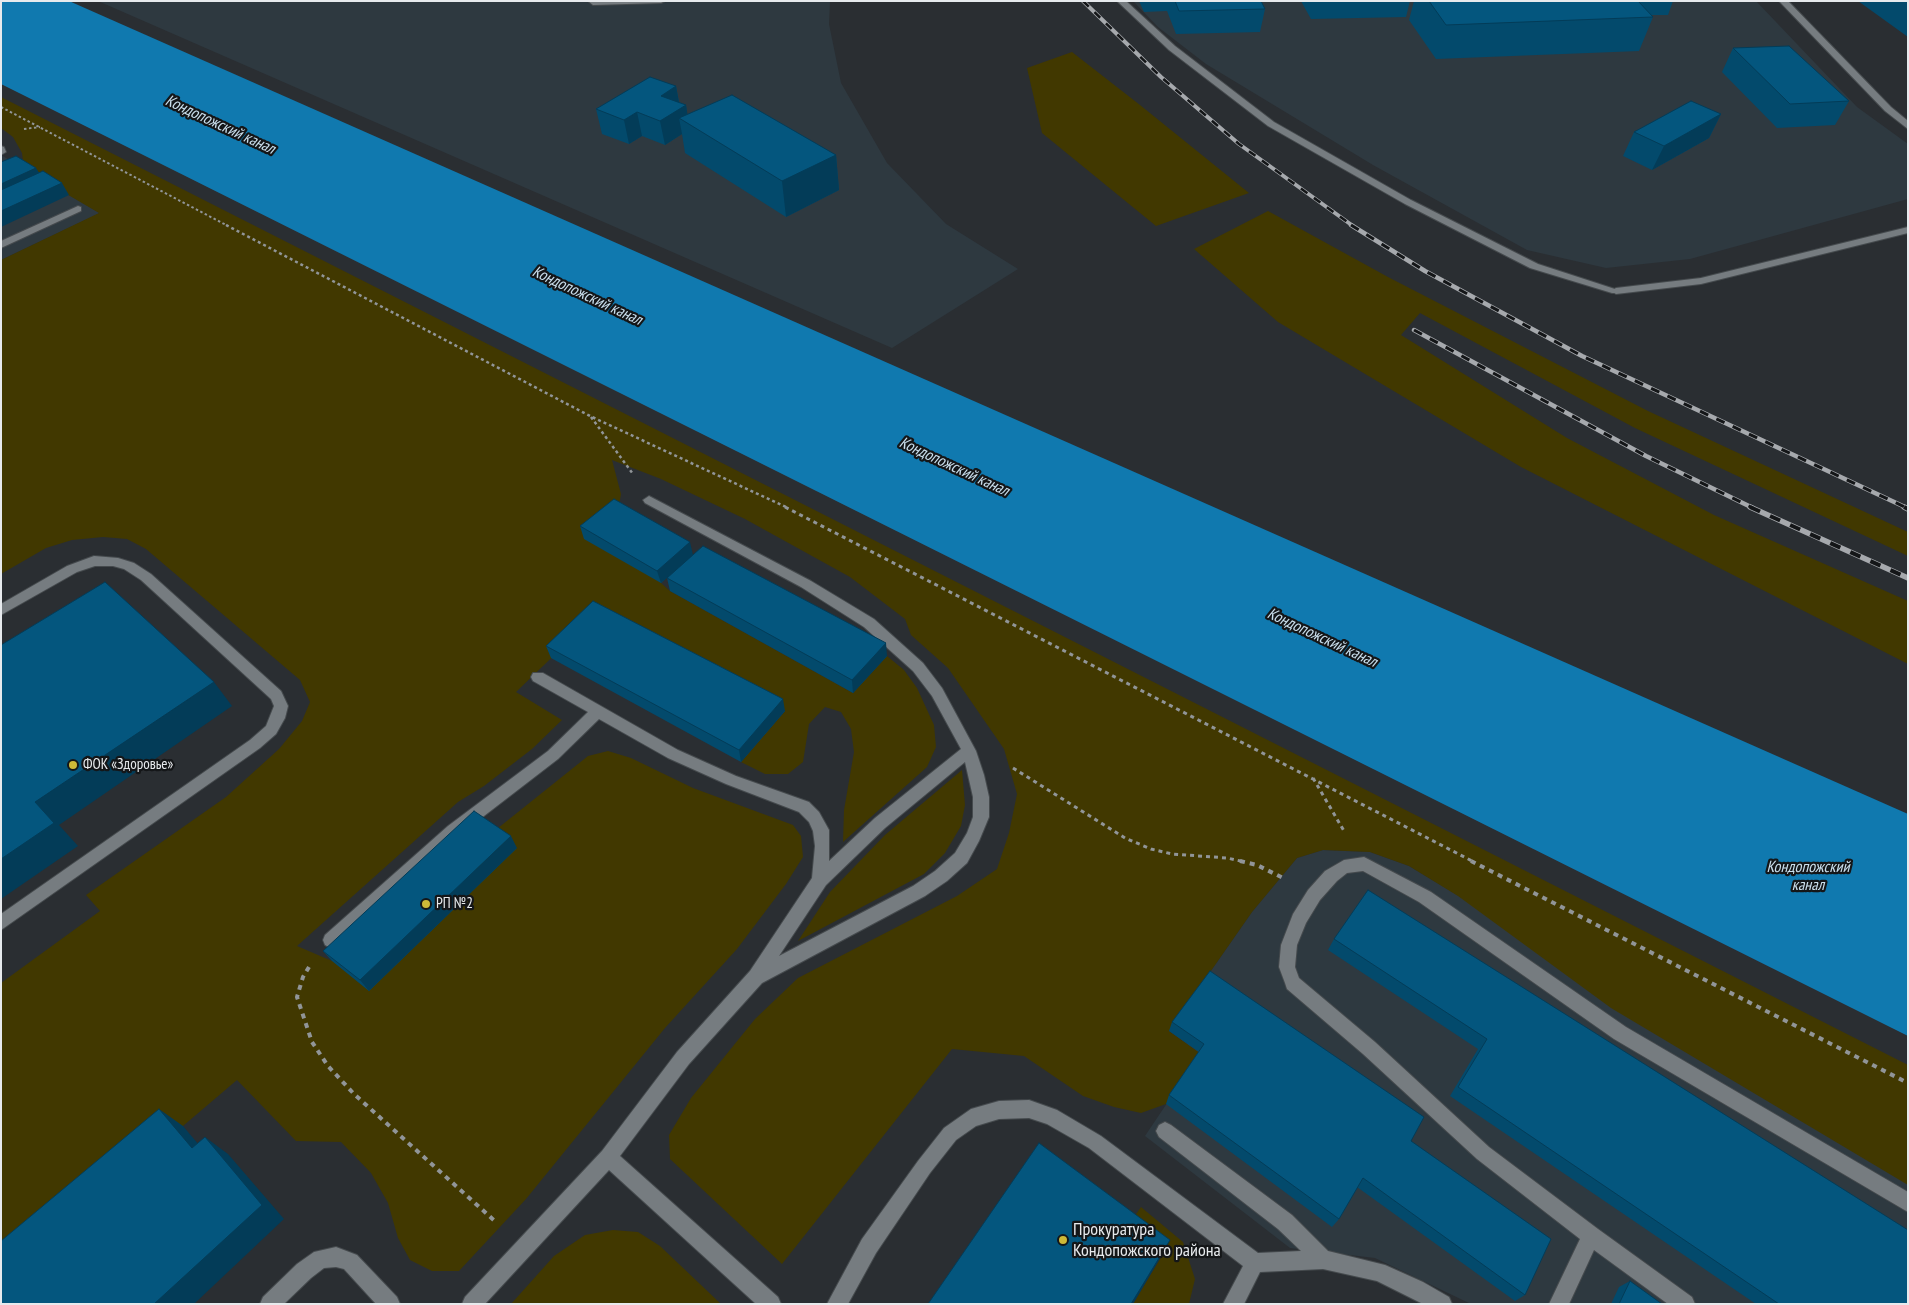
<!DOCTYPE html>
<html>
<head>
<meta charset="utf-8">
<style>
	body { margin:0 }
	#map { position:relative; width:1909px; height:1305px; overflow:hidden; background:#2a2e32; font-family:"PT Sans Narrow",sans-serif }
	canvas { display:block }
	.frame { position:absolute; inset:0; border:2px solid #e7eaed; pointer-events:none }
</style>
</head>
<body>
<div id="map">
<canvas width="1909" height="1305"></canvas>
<div class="frame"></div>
</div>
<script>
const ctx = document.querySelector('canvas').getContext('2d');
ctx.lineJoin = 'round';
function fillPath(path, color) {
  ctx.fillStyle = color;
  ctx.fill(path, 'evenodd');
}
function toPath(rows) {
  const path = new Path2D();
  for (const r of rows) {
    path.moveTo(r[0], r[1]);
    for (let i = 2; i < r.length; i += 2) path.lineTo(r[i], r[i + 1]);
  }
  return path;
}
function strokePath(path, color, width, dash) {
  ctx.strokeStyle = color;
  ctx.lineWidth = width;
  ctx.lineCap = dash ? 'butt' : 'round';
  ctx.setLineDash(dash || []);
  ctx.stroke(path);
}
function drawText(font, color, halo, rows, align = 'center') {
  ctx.font = font + ' "PT Sans Narrow",sans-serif';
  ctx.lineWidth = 4.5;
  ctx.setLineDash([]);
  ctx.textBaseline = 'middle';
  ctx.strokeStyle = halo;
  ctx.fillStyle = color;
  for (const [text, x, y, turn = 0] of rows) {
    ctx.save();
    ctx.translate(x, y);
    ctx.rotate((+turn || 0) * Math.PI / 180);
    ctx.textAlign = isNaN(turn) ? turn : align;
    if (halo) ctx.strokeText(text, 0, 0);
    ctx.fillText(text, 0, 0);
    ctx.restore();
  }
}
const built = toPath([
	[98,1,830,1,829,24,841,83,887,163,946,224,1018,269,892,348],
	[1133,1,1756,1,1857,107,1908,144,1908,199,1690,259,1606,268,1527,250,1373,165,1206,64,1158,27],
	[1,155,100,213,1,260],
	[1323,850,1370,852,1409,866,1908,1166,1908,1304,1471,1304,1375,1258,1290,1248,1145,1136,1200,1054,1169,1031,1252,912,1297,858]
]);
const green = toPath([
	[1072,52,1140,105,1249,193,1156,226,1042,133,1027,68],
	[1,97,1908,1065,1908,1185,1611,1008,1458,896,1409,866,1370,852,1323,850,1297,858,1252,912,1169,1031,1201,1054,1166,1104,1141,1113,1114,1107,1083,1096,1024,1056,952,1049,782,1264,670,1159,669,1135,691,1098,755,1019,798,978,957,896,997,869,1009,833,1017,794,1004,749,948,668,911,635,905,619,850,577,745,519,661,479,612,460,621,494,618,512,661,583,670,591,853,693,887,656,904,670,917,688,934,725,936,747,927,767,843,842,844,810,854,752,851,729,841,712,825,707,809,724,803,762,788,774,765,774,741,762,785,711,597,614,516,692,562,720,532,749,484,786,458,802,297,946,332,961,588,756,608,751,631,758,693,788,793,825,801,836,803,857,786,884,737,949,665,1028,526,1199,459,1271,432,1271,410,1260,398,1238,388,1203,371,1173,341,1142,296,1141,237,1080,1,1281,1,983,100,911,86,895,226,797,279,749,302,721,310,702,300,680,146,549,127,539,103,537,72,540,46,548,1,574,1,260,99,213,24,169,22,153,13,137,1,128],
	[1268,211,1388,277,1648,411,1908,532,1908,556,1635,428,1420,313,1401,335,1567,438,1714,515,1908,601,1908,664,1521,467,1278,322,1194,249],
	[962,770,965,805,961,826,945,853,924,874,798,941,830,892,885,835],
	[1141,1207,1183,1242,1195,1279,1189,1304,1133,1304,1163,1254,1127,1227],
	[613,1230,638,1232,660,1246,721,1304,511,1304,554,1256,585,1235]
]);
const water = toPath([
	[1,1,69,1,1908,814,1908,1036,1,84]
]);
const pathFar3 = toPath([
	[1,107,228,226],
	[24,129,40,127]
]);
const pathFar2 = toPath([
	[226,225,590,416,788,508],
	[591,417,633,474]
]);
const pathFar1 = toPath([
	[785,507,1474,862],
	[1013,768,1125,838,1151,849,1172,854,1227,858,1245,862],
	[1313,778,1344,831]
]);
const path = toPath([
	[1240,861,1257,865,1283,878],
	[1471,861,1908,1083],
	[309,967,303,977,297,997,312,1042,328,1066,354,1094,497,1223]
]);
const service = toPath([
	[588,1,665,1,661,3,593,5,588,1],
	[1117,1,1126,1,1175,46,1274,122,1411,200,1538,264,1621,291,1620,293,1612,293,1530,268,1405,204,1268,126,1169,50,1117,1],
	[1779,1,1788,1,1891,107,1908,121,1908,129,1885,111,1779,1],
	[1,146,4,147,6,152,1,155,1,146],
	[78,206,81,207,81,211,1,248,1,241,78,206],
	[649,496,811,581,874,619,923,663,942,688,976,751,984,775,989,797,989,817,979,841,967,863,947,881,925,896,762,983,689,1064,620,1156,778,1297,781,1304,756,1304,609,1170,485,1304,462,1304,465,1297,602,1151,677,1052,750,971,812,878,815,846,813,831,809,822,799,812,726,784,668,758,599,719,558,759,458,836,337,945,331,948,325,945,323,940,325,935,448,826,548,751,588,712,533,681,531,677,533,673,543,673,678,750,736,776,809,802,819,812,829,830,829,861,875,818,961,749,932,696,913,671,864,627,801,587,645,503,643,500,649,496],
	[965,762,973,797,973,817,967,833,955,853,935,871,913,886,779,956,826,885,885,828,965,762],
	[94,556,118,558,134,563,151,574,281,691,288,706,285,718,276,734,260,748,1,930,1,914,250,740,266,726,274,706,271,699,141,580,124,569,113,566,95,566,77,572,1,615,1,604,67,566,94,556],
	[1364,857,1431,892,1626,1027,1908,1192,1908,1212,1614,1039,1419,902,1363,871,1347,873,1337,881,1320,900,1306,923,1297,945,1295,967,1299,978,1375,1042,1489,1147,1598,1229,1692,1297,1695,1304,1668,1304,1594,1250,1569,1304,1549,1304,1580,1239,1477,1159,1363,1054,1287,989,1285,983,1279,967,1281,945,1293,914,1308,890,1325,871,1344,860,1364,857],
	[1029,1100,1057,1110,1101,1136,1258,1253,1301,1251,1278,1229,1159,1137,1156,1131,1159,1125,1165,1122,1171,1125,1292,1215,1328,1251,1385,1265,1423,1282,1449,1297,1452,1304,1423,1304,1377,1281,1323,1269,1260,1272,1244,1304,1223,1304,1243,1266,1089,1148,1047,1124,1029,1118,999,1119,976,1126,956,1140,930,1173,876,1253,848,1304,827,1304,862,1239,918,1161,944,1128,971,1109,999,1101,1029,1100],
	[336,1247,357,1255,397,1297,400,1304,376,1304,344,1269,336,1267,324,1268,311,1278,284,1304,260,1304,263,1297,297,1264,314,1252,336,1247]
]);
const minor = toPath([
	[1908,227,1908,233,1701,284,1616,294,1611,291,1616,288,1701,278,1908,227]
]);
const railFar2 = toPath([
	[1083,1,1161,77,1239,144,1353,226]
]);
const railFar1 = toPath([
	[1351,225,1425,271,1582,356,1907,508],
	[1414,330,1646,456,1753,508]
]);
const rail = toPath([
	[1750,507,1908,578],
	[1904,507,1908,509]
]);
const wall = toPath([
	[1139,1,1168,1,1167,11,1144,12],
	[1168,1,1261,1,1265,9,1260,32,1176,34,1167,11],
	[1301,1,1410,1,1406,17,1311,19],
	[1414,1,1673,1,1668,15,1651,15,1653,17,1639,51,1436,59,1409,20],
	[1858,1,1908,1,1908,37],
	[1733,48,1849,101,1835,125,1777,128,1722,72],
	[676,86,679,102,686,105,687,114,836,155,839,190,786,217,685,153,682,134,665,145,642,136,629,144,602,134,596,109],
	[1721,114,1709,138,1652,170,1623,156,1634,132],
	[580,526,693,555,661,583,584,539],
	[667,578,887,656,853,693,670,591],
	[546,646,785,711,741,762,551,658],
	[517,848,369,991,332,961,323,951],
	[1334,939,1908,1304,1756,1304,1450,1096,1478,1049,1328,950],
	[1172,1022,1411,1141,1525,1295,1515,1301,1357,1187,1339,1219,1332,1227,1166,1104,1169,1095,1199,1052,1169,1031],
	[1630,1281,1662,1304,1611,1304,1619,1287]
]);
const shadedWall = toPath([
	[676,86,680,108,686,105,689,124,679,118,682,134,665,145,660,121,661,96],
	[637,112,642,136,629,144,624,120],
	[1721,114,1709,138,1652,170,1664,146],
	[836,155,839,190,786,217,782,181],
	[36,168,44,180,1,200,1,184],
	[62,183,69,195,1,227,1,211],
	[690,542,693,555,661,583,657,571],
	[886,643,887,656,853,693,852,680],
	[214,682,232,706,59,825,78,846,1,899,1,859,35,802],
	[783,699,785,711,741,762,739,750],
	[511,836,517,848,369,991,360,980],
	[159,1109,183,1126,215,1164,192,1148],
	[205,1137,228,1154,284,1219,194,1304,154,1304],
	[1170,1240,1163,1253,1133,1304,1131,1304]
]);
const building = toPath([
	[1175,1,1261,1,1265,9,1179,11,1175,1],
	[1429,1,1638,1,1653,17,1446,25,1429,1],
	[1789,46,1849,101,1790,104,1733,48,1789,46],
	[650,77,676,86,661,96,686,105,660,121,637,112,624,120,596,109,650,77],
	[732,95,836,155,782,181,679,118,732,95],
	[1691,101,1721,114,1664,146,1634,132,1691,101],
	[16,156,36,168,1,184,1,162,16,156],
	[43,171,62,183,1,211,1,190,43,171],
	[614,499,690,542,657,571,580,526,614,499],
	[703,546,886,643,852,680,667,578,703,546],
	[105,582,214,682,35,802,54,823,1,859,1,645,105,582],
	[593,601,783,699,739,750,546,646,593,601],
	[474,811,511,836,360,980,323,951,474,811],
	[1368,890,1908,1230,1908,1304,1779,1304,1458,1087,1487,1039,1334,939,1368,890],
	[1210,971,1424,1117,1411,1141,1551,1239,1525,1295,1363,1178,1339,1219,1169,1095,1204,1044,1172,1022,1210,971],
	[159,1109,192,1148,205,1137,262,1205,154,1304,1,1304,1,1241,159,1109],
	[1039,1143,1170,1240,1131,1304,928,1304,1039,1143],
	[1630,1281,1662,1304,1619,1304,1630,1281]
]);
const markers = [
	[73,765,5,"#cdb938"],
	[426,904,5,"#cdb938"],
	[1063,1240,5,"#cdb938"]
];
const poiNames = [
	["ФОК «Здоровье»",83,765],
	["РП №2",436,904]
];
const waterNames = [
	["Кондопожский канал",220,125,25],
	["Кондопожский канал",587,296,25],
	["Кондопожский канал",954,467,25],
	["Кондопожский канал",1322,638,25],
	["Кондопожский",1808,867],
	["канал",1808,885]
];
const nearPoinames = [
	["Прокуратура",1073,1230],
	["Кондопожского района",1073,1251]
];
fillPath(built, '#2e3940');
fillPath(green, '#413800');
fillPath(water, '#1079af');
strokePath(service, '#454a4d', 2);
strokePath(minor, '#454a4d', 2);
strokePath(pathFar3, '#919598', 2, [2.5, 2.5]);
strokePath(pathFar2, '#919598', 2.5, [3, 3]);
strokePath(pathFar1, '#919598', 3, [4, 4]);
strokePath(path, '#919598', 4, [5, 5]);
fillPath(service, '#767c80');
fillPath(minor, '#767c80');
strokePath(railFar2, '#a6a9ad', 4);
strokePath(railFar1, '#a6a9ad', 4.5);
strokePath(rail, '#a6a9ad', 5.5);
strokePath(railFar2, '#141618', 2.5, [8]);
strokePath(railFar1, '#141618', 3, [9]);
strokePath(rail, '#141618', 4, [11]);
fillPath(wall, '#034a6c');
fillPath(shadedWall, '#033c58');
fillPath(building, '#04567e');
strokePath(building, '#033c58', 1);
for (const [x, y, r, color] of markers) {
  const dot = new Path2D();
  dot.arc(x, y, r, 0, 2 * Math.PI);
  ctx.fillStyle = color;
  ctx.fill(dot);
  strokePath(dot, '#141618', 2);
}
drawText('15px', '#e7eaed', '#141618', poiNames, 'left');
drawText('italic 16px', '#cbe0ee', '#141618', waterNames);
drawText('18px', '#e7eaed', '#141618', nearPoinames, 'left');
</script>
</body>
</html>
